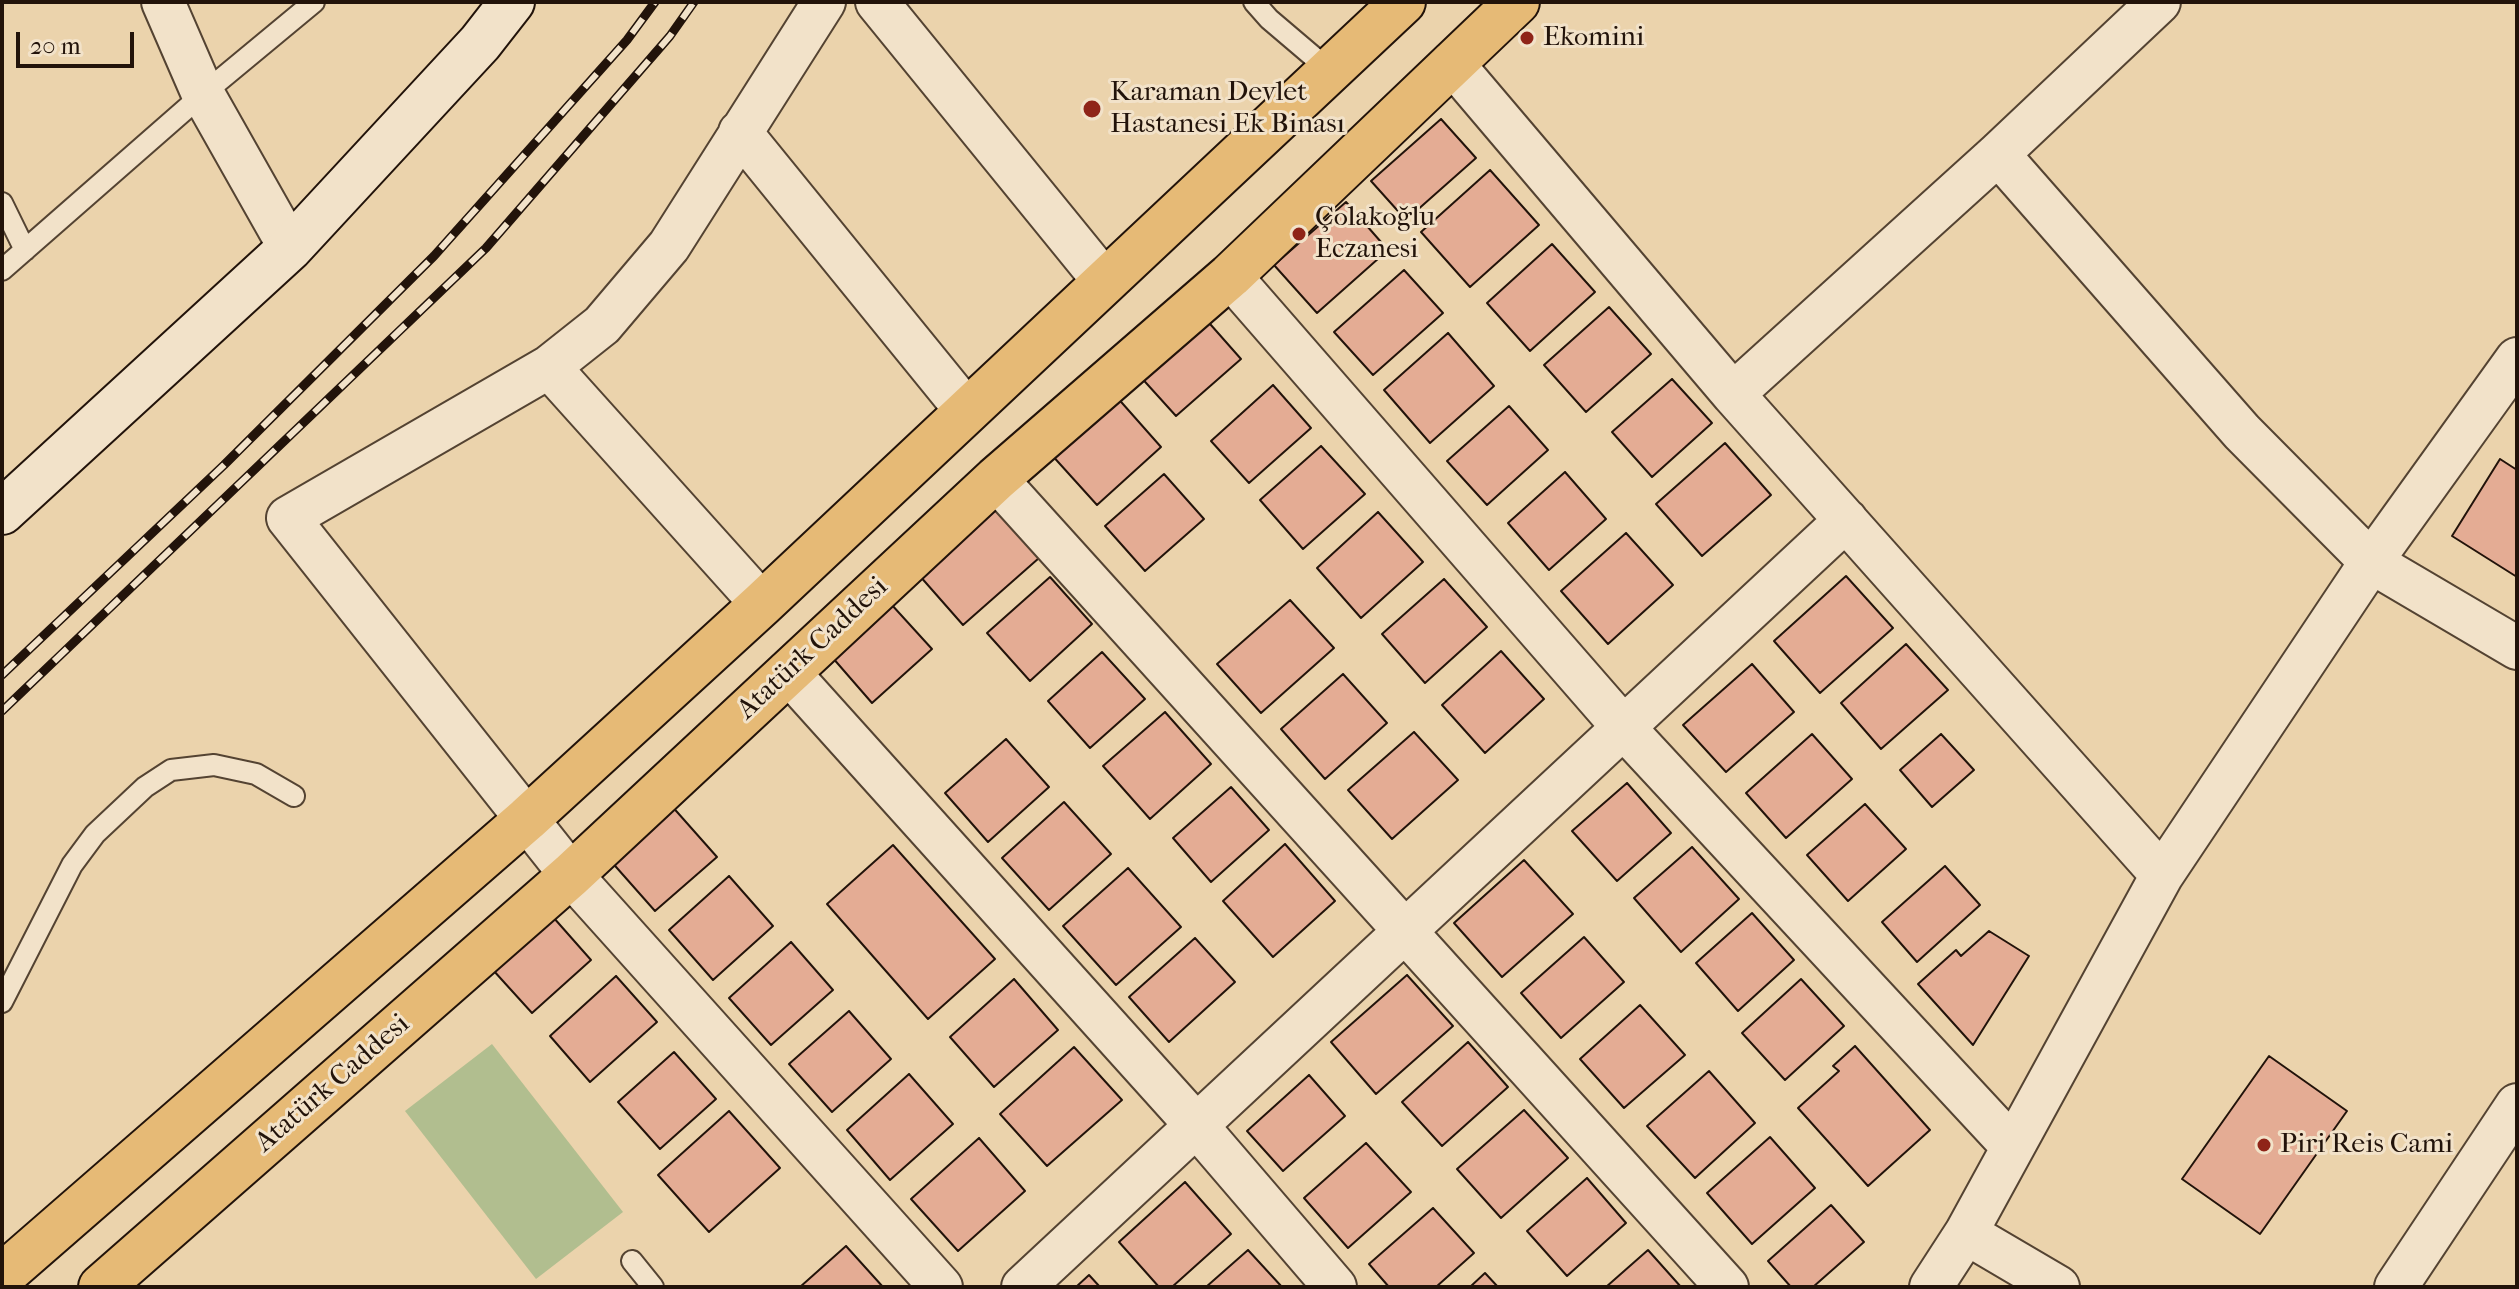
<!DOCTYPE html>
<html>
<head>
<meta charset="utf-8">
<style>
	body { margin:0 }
	#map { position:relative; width:2519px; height:1289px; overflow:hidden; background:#ebd3ac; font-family:"IM FELL French Canon",serif }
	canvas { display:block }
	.frame { position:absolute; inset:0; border:4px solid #22130a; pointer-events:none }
	.scale { position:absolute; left:16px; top:32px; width:118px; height:36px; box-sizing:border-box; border:4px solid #22130a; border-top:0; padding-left:10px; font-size:24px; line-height:28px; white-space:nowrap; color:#22130a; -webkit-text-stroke:6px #f2e2c9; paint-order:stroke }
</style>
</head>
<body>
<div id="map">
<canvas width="2519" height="1289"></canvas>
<div class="frame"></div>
<div class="scale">20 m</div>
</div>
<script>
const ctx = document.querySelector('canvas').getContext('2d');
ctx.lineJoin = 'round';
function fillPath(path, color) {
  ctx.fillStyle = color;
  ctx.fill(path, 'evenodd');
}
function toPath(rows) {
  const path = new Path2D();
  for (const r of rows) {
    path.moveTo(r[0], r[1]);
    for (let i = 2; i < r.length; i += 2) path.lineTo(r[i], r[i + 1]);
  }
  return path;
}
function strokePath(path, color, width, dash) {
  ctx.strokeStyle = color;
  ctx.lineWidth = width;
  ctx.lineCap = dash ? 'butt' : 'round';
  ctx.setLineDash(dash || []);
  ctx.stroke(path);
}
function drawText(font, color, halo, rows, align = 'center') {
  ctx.font = font + ' "IM FELL French Canon",serif';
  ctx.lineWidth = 6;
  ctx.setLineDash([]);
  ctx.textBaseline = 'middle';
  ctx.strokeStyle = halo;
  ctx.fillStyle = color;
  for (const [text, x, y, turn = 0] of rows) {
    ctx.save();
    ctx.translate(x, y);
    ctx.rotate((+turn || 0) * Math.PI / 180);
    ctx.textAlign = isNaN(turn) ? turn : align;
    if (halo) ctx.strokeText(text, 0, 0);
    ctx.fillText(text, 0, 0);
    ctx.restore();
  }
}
const green = toPath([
	[492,1044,623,1212,536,1279,405,1111]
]);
const building = toPath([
	[1441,119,1476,158,1406,220,1371,181,1441,119],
	[1490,170,1539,225,1470,287,1421,232,1490,170],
	[1346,202,1388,250,1317,313,1274,265,1346,202],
	[1552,244,1595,292,1530,351,1487,303,1552,244],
	[1404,270,1443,313,1373,375,1334,332,1404,270],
	[1609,307,1651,354,1586,412,1544,365,1609,307],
	[1203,316,1241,359,1176,416,1138,374,1203,316],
	[1448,333,1494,386,1430,443,1384,390,1448,333],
	[1672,379,1712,423,1652,477,1612,432,1672,379],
	[1273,385,1311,428,1249,483,1211,441,1273,385],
	[1115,395,1161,447,1097,505,1050,453,1115,395],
	[1509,406,1548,450,1487,505,1447,461,1509,406],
	[1725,443,1771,495,1702,556,1656,504,1725,443],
	[1321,446,1365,494,1303,549,1260,500,1321,446],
	[2500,459,2517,470,2517,577,2452,536,2500,459],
	[1565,472,1606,519,1549,570,1508,523,1565,472],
	[1164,474,1204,519,1145,571,1105,526,1164,474],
	[994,508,1039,558,963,625,919,575,994,508],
	[1378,512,1423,562,1361,618,1317,568,1378,512],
	[1626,533,1673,585,1608,644,1561,591,1626,533],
	[1846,576,1893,628,1820,693,1774,641,1846,576],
	[1050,577,1092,624,1030,681,987,633,1050,577],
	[1444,579,1487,627,1425,683,1382,634,1444,579],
	[1290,600,1334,648,1261,713,1217,664,1290,600],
	[891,604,932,649,872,703,832,657,891,604],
	[1906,644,1948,690,1881,749,1841,703,1906,644],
	[1501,651,1544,699,1485,753,1442,705,1501,651],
	[1102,652,1145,699,1090,748,1048,701,1102,652],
	[1752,664,1794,712,1726,772,1683,725,1752,664],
	[1343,674,1387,723,1325,779,1281,729,1343,674],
	[1165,712,1211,764,1150,819,1103,766,1165,712],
	[1414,732,1458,780,1392,839,1348,790,1414,732],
	[1812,734,1852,779,1786,838,1746,793,1812,734],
	[1941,734,1974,770,1932,807,1900,770,1941,734],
	[1006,739,1049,787,988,842,945,793,1006,739],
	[1627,783,1671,833,1617,881,1572,831,1627,783],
	[1231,787,1269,830,1211,882,1173,838,1231,787],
	[1064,802,1111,854,1049,910,1002,858,1064,802],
	[670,804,717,857,655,911,609,859,670,804],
	[1865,804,1906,849,1848,901,1807,855,1865,804],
	[1285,844,1335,901,1273,957,1223,901,1285,844],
	[893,845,995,959,928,1019,827,904,893,845],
	[1692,847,1739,899,1681,952,1634,898,1692,847],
	[1524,860,1573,914,1502,977,1454,923,1524,860],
	[1945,866,1980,905,1917,962,1882,922,1945,866],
	[1128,868,1181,927,1116,985,1063,926,1128,868],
	[729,876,773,926,713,980,669,930,729,876],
	[1752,913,1794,960,1738,1011,1696,963,1752,913],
	[553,917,591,960,532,1013,493,970,553,917],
	[1989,931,2029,956,1973,1045,1918,984,1956,950,1961,956,1989,931],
	[1584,937,1624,982,1561,1038,1521,993,1584,937],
	[1195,938,1235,982,1169,1042,1129,997,1195,938],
	[791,942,833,990,771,1045,729,998,791,942],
	[1407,975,1453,1026,1376,1094,1331,1042,1407,975],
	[616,976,657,1022,590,1082,550,1036,616,976],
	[1014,979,1058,1030,994,1087,950,1037,1014,979],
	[1801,979,1844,1026,1785,1080,1742,1033,1801,979],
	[1640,1005,1685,1055,1624,1108,1580,1059,1640,1005],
	[849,1011,891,1059,832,1112,789,1064,849,1011],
	[1468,1042,1508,1087,1442,1146,1402,1102,1468,1042],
	[1855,1046,1930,1130,1868,1186,1798,1108,1839,1071,1833,1066,1855,1046],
	[1074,1047,1122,1100,1047,1166,1000,1114,1074,1047],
	[674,1052,716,1099,660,1149,618,1102,674,1052],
	[2269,1056,2347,1111,2260,1234,2182,1179,2269,1056],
	[1709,1071,1755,1123,1695,1178,1647,1126,1709,1071],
	[909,1074,953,1124,890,1180,847,1130,909,1074],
	[1309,1075,1345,1116,1283,1171,1247,1131,1309,1075],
	[1524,1110,1568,1158,1501,1218,1457,1169,1524,1110],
	[729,1111,780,1168,709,1232,658,1175,729,1111],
	[1770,1137,1815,1188,1752,1244,1707,1193,1770,1137],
	[979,1138,1025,1191,958,1251,911,1199,979,1138],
	[1366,1143,1411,1192,1348,1248,1304,1198,1366,1143],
	[1587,1178,1626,1223,1567,1276,1527,1231,1587,1178],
	[1185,1182,1231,1234,1172,1287,1159,1287,1119,1242,1185,1182],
	[1831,1205,1864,1242,1813,1287,1791,1287,1768,1261,1831,1205],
	[1433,1208,1474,1253,1436,1287,1389,1287,1369,1264,1433,1208],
	[846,1246,883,1287,800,1287,846,1246],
	[1248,1250,1282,1287,1206,1287,1248,1250],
	[1648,1250,1681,1287,1606,1287,1648,1250],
	[1485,1273,1498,1287,1470,1287,1485,1273],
	[1089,1275,1100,1287,1076,1287,1089,1275]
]);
const lane = toPath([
	[1254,2,1269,19,1329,70],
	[2,203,25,250],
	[2,270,203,94,314,2],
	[2,1002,72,865,95,834,145,787,171,770,214,765,256,774,294,796],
	[632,1261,653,1287]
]);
const street = toPath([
	[163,2,203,94,290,248],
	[824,2,669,246,602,325,549,367,288,518,571,875,941,1287],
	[877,2,1105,282],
	[1452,63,1733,394,2162,875],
	[740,132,966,410],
	[1998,154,2242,432,2371,562,2517,648],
	[1230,276,1624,728,2013,1147],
	[549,367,762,604],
	[1733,394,1998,154,2159,2],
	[996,479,1727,1287],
	[788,672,1196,1125,1335,1287],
	[1966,1233,2058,1287],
	[1023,1287,1846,520],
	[1931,1287,1966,1233,2162,875,2371,562,2517,359],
	[2396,1287,2517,1105]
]);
const secondary = toPath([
	[2,512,290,248,480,43,512,2]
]);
const highway = toPath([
	[2,1276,527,819,762,604,1403,2],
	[101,1287,571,875,996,479,1230,276,1517,2]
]);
const rail = toPath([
	[2,675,224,465,434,256,627,40,655,2],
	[2,711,486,248,670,36,694,2]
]);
const markers = [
	[1527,38,8,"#8f2418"],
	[1092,109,10,"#8f2418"],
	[1299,234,8,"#8f2418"],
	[2264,1145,8,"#8f2418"]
];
const poiNames = [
	["Ekomini",1543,38],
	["Karaman Devlet",1110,93],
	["Hastanesi Ek Binası",1110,125],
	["Çolakoğlu",1315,218],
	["Eczanesi",1315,250],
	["Piri Reis Cami",2280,1145]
];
const streetNames = [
	["Atatürk Caddesi",813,649,-43],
	["Atatürk Caddesi",333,1084,-41]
];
fillPath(green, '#b1be8f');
fillPath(building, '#e4ac94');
strokePath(building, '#22130a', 2);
strokePath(lane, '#544332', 24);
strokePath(street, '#544332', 46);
strokePath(secondary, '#22130a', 48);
strokePath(highway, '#22130a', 48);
strokePath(lane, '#f2e2c9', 20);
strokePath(street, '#f2e2c9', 42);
strokePath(secondary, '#f2e2c9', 44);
strokePath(highway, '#e6ba76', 44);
strokePath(rail, '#22130a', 9);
strokePath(rail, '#f2e2c9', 6, [18]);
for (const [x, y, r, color] of markers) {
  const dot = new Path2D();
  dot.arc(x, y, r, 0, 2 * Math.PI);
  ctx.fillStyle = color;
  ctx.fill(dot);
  strokePath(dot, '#f2e2c9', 3);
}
drawText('28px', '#22130a', '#f2e2c9', poiNames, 'left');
drawText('28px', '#22130a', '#f2e2c9', streetNames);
</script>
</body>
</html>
